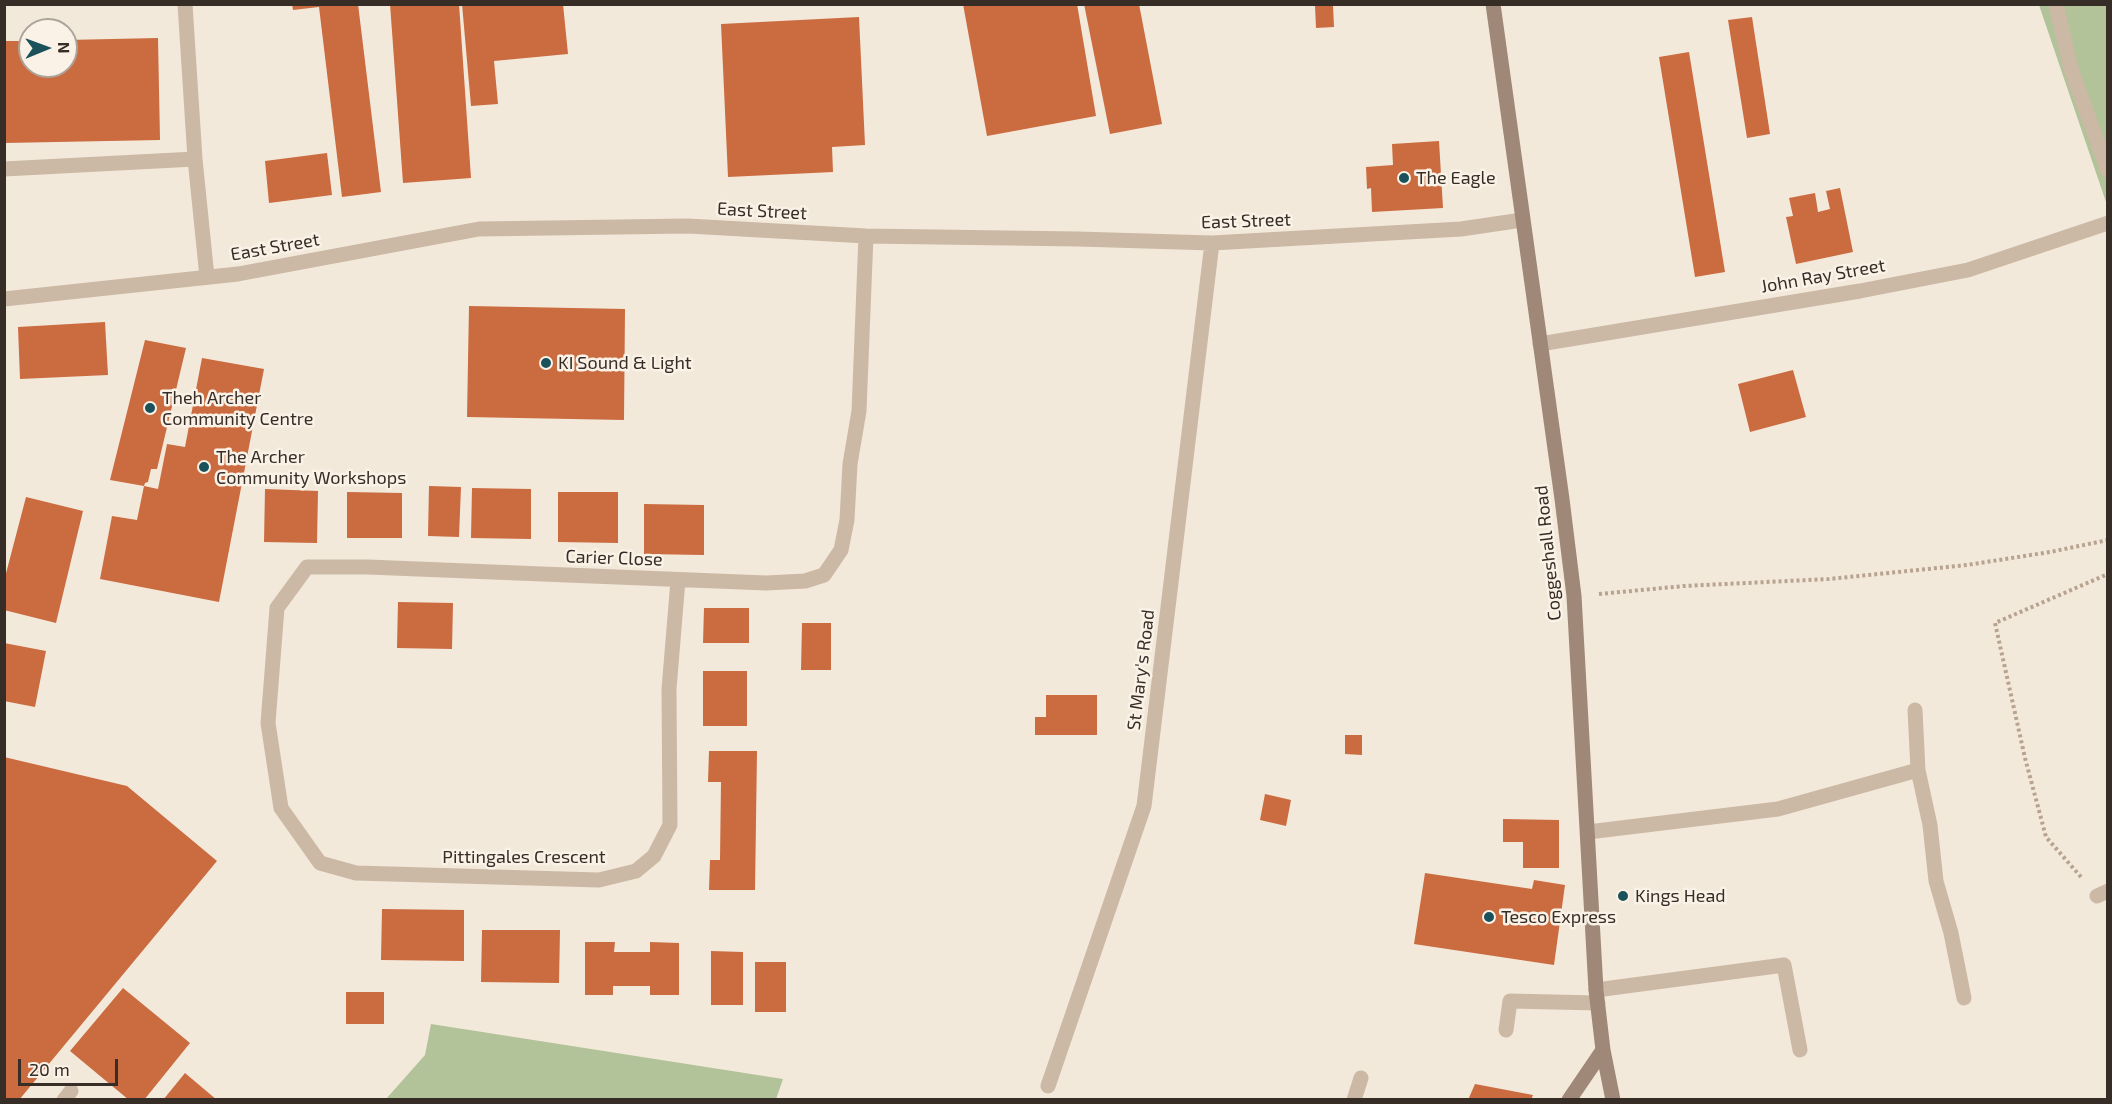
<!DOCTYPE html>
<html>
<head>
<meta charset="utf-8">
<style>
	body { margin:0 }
	#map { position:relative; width:2112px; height:1104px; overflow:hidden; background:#f3e9da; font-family:"Exo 2",sans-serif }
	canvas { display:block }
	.frame { position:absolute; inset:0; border:6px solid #372d27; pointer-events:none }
	.north { position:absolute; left:18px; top:18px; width:60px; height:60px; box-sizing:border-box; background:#faf2e6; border:2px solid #aca39a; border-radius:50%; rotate:89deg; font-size:16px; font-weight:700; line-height:24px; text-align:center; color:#372d27 }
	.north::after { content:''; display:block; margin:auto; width:21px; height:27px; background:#1b515a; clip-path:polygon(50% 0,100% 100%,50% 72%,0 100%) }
	.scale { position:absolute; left:18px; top:1059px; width:100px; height:27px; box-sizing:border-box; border:3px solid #372d27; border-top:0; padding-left:8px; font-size:18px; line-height:21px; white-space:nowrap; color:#372d27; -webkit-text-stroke:4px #faf2e6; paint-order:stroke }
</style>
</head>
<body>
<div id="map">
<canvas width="2112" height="1104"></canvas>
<div class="frame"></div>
<div class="north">N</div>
<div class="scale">20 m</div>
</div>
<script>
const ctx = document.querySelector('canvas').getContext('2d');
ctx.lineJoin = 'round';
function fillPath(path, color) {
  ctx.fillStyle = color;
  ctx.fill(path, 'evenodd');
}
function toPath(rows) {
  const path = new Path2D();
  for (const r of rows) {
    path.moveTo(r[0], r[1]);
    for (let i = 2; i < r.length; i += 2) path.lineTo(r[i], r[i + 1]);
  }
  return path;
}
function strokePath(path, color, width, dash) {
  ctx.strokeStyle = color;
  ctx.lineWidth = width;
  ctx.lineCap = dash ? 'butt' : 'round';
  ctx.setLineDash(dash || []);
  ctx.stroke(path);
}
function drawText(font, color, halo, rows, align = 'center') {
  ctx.font = font + ' "Exo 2",sans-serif';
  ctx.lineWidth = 5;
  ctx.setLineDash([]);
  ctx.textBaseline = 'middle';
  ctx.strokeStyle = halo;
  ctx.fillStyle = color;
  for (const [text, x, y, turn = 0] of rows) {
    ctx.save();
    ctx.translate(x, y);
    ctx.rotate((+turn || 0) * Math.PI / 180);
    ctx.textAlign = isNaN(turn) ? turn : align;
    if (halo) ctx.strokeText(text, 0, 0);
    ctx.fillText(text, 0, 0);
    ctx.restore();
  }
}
const green = toPath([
	[2039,5,2107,5,2107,205],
	[431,1024,783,1079,776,1099,386,1099,425,1055]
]);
const building = toPath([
	[292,4,358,4,381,192,342,197,319,7,293,10],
	[390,4,459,4,471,178,403,183],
	[462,4,563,4,568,54,494,61,498,104,471,106],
	[963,4,1077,4,1096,116,987,136],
	[1084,4,1139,4,1162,124,1110,134],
	[1333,5,1334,27,1316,28,1315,6],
	[859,17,865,145,832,147,833,172,728,177,721,24],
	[1752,17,1770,134,1747,138,1728,20],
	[158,38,160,140,4,143,4,41,30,41,30,66,66,66,66,40],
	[1689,52,1725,272,1695,277,1659,57],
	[1439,141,1443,208,1372,212,1371,188,1367,189,1366,167,1393,165,1392,144],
	[327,153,332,195,269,203,265,161],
	[1840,188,1853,252,1796,264,1786,217,1793,216,1789,198,1815,193,1818,212,1830,209,1826,191],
	[469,306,625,309,624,420,467,417],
	[105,322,108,375,20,379,18,327],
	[145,340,186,348,157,469,151,469,148,482,145,483,144,486,110,480],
	[202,358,264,369,219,602,100,579,112,516,137,520,144,486,158,489,167,444,185,447],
	[1793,370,1806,417,1750,432,1738,384],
	[429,486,461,487,459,537,428,536],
	[472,488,531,489,531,539,471,538],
	[265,489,318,491,317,543,264,542],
	[347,492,402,493,402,538,347,538],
	[558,492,618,492,618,543,558,542],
	[26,497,83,511,56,623,4,610,4,581],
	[644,504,704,505,704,555,644,554],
	[398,602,453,603,452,649,397,648],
	[704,608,749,608,749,643,703,643],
	[802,623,831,623,831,670,801,670],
	[4,643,46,651,35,707,4,701],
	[703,671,747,671,747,726,703,726],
	[1046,695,1097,695,1097,735,1035,735,1035,717,1046,717],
	[1345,735,1362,735,1362,755,1345,754],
	[709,751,757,751,755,890,709,890,710,860,720,860,721,782,708,782],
	[4,757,127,786,217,861,19,1100,4,1100],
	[1265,794,1291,800,1286,826,1260,820],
	[1503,819,1559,820,1559,868,1523,868,1523,842,1503,842],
	[1425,873,1532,889,1534,880,1565,885,1554,965,1414,944],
	[382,909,464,910,464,961,381,960],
	[482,930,560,930,559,983,481,982],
	[585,942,615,942,614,952,650,952,650,942,679,943,679,995,650,995,650,986,613,986,613,995,585,995],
	[711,951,743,952,743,1005,711,1005],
	[755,962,786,962,786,1012,755,1012],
	[123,988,190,1043,144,1100,129,1100,70,1051],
	[346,992,384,992,384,1024,346,1024],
	[185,1073,217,1100,163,1100],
	[1475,1084,1533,1095,1531,1100,1468,1100]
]);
const path = toPath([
	[1599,594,1684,586,1829,579,1967,565,2050,552,2108,540],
	[2081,877,2046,837,2025,758,1995,623,2108,574]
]);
const lane = toPath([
	[185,4,195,159,207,277],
	[2056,4,2071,69,2108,171],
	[4,169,195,159],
	[1915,710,1918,770],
	[1588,832,1778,809,1918,770,1930,825,1936,881,1951,933,1964,998],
	[1596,990,1784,965,1800,1050],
	[1506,1030,1510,1001,1598,1003],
	[64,1100,71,1091],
	[1354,1100,1361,1078]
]);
const street = toPath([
	[4,299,238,274,479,229,688,226,866,236,1078,239,1212,243,1461,229,1522,220],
	[1540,344,1860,291,1968,270,2108,223],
	[678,580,669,689,670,825,654,856,636,871,599,880,356,873,320,863,281,808,268,723,277,608,307,567,368,567,766,583,805,581,824,575,841,550,847,520,850,464,859,411,866,236],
	[2097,896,2108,891],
	[1048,1086,1144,806,1212,243]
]);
const secondary = toPath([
	[1493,4,1562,499,1574,596,1596,990,1603,1050,1613,1100],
	[1569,1100,1603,1050]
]);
const markers = [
	[1404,178,6,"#1b515a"],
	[546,363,6,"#1b515a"],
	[150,408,6,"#1b515a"],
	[204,467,6,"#1b515a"],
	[1623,896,6,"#1b515a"],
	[1489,917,6,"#1b515a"]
];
const poiNames = [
	["The Eagle",1416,178],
	["KI Sound & Light",558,363],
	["Theh Archer",162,398],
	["Community Centre",162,419],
	["The Archer",216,457],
	["Community Workshops",216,478],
	["Kings Head",1635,896],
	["Tesco Express",1501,917]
];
const streetNames = [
	["East Street",762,211,3],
	["East Street",1246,221,-2],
	["East Street",275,247,-10],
	["John Ray Street",1823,276,-10],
	["Coggeshall Road",1548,553,-96],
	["Carier Close",614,558,2],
	["St Mary's Road",1141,670,-83],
	["Pittingales Crescent",524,857]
];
fillPath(green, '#b2c299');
fillPath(building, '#cb6b40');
strokePath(path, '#b7a390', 4, [3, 3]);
strokePath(lane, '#cbb9a5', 15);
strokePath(street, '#cbb9a5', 15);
strokePath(secondary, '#9f8877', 15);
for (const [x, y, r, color] of markers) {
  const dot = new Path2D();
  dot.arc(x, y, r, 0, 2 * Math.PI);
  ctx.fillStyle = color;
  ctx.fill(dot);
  strokePath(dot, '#faf2e6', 2);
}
drawText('18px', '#372d27', '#faf2e6', poiNames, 'left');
drawText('18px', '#372d27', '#faf2e6', streetNames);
</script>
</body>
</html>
